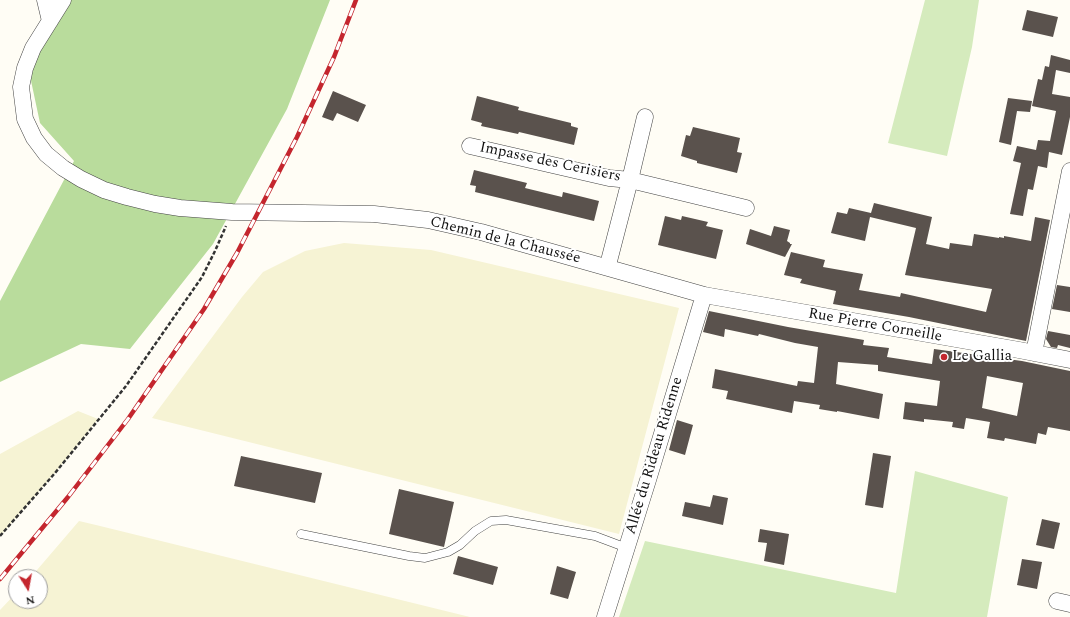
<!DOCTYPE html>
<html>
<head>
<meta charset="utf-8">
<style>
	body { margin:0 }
	#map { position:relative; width:1070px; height:617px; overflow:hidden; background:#fffdf5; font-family:Spectral,serif }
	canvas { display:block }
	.north { position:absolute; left:8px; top:569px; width:40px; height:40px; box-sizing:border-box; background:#fff; border:1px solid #a0a0a0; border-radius:50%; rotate:169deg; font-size:11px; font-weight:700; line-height:16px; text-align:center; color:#111 }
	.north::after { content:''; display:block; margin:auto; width:14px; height:18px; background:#c4262e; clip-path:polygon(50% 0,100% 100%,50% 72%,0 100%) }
</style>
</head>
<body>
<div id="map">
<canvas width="1070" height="617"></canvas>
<div class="north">N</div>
</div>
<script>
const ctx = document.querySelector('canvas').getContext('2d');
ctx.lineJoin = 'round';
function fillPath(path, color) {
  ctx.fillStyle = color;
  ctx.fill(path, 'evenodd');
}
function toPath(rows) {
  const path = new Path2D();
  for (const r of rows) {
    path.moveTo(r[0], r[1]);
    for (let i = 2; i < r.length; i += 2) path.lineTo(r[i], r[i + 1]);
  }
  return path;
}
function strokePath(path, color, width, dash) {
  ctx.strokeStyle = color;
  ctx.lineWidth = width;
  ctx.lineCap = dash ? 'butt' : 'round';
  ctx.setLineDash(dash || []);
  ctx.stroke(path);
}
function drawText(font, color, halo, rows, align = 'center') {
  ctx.font = font + ' Spectral,serif';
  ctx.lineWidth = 4;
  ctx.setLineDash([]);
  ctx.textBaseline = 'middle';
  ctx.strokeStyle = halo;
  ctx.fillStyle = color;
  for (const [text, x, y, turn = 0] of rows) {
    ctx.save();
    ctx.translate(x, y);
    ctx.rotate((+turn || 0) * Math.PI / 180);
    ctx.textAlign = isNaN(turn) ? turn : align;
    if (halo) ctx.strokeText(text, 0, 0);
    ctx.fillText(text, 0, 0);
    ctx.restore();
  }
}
const farmland = toPath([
	[344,243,431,250,679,308,619,534,152,418,242,297,263,272,305,251],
	[78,411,98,419,55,473,0,536,0,454],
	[79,521,96,525,470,617,0,617,0,610,16,593,16,601,40,601,40,577,31,577]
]);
const green = toPath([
	[925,0,979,0,972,47,947,156,888,143],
	[915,471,1008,497,987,617,619,617,645,541,896,593]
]);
const forest = toPath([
	[70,0,330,0,287,109,213,244,130,349,81,344,0,382,0,301,74,161,40,123,30,76,47,35]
]);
const building = toPath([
	[1027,10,1058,17,1053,37,1022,30],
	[1051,55,1070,60,1070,73,1056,70,1052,94,1070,97,1070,117,1062,155,1049,152,1047,168,1038,166,1033,190,1028,189,1023,216,1010,214,1021,163,1013,161,1017,146,1036,150,1038,140,1050,141,1056,111,1032,106,1038,79,1042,80,1045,66,1049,67],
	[333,91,366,105,358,122,337,113,333,121,322,117],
	[477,96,519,107,518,110,571,123,571,126,578,128,574,145,519,132,518,134,481,126,482,123,471,120],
	[1008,98,1032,101,1030,112,1017,111,1011,145,999,142],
	[693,127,740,138,737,152,742,153,737,173,697,163,697,161,681,156,686,135,690,136],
	[474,170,527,183,525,188,562,197,563,192,599,201,594,221,475,192,476,186,470,185],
	[874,203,932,217,926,244,949,249,950,243,972,246,974,234,999,238,999,237,1004,238,1004,236,1031,241,1035,217,1050,220,1026,341,909,317,833,304,836,291,800,283,802,279,784,275,791,252,825,260,823,267,863,274,859,290,900,297,901,293,986,312,992,289,905,275,916,228,870,217,865,241,831,233,837,212,847,214,849,208,871,213],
	[665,216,681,220,682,216,708,222,706,226,723,230,716,259,658,245],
	[774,226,790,230,787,241,790,243,790,244,792,244,785,257,746,244,750,229,771,236],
	[1057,285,1070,287,1070,312,1052,309],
	[709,311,788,327,864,340,863,345,889,348,887,357,932,364,934,349,1022,361,1070,371,1070,431,1048,427,1046,435,1038,433,1036,444,1005,438,1004,441,987,438,990,422,966,418,964,429,952,427,953,422,924,419,924,422,903,419,905,402,937,406,940,381,878,371,878,365,838,362,836,384,883,394,879,419,837,411,837,412,819,409,820,405,794,401,792,413,726,399,728,391,712,388,715,369,797,386,798,381,814,383,818,347,795,343,759,334,758,336,725,329,724,337,703,332],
	[987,376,1023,383,1017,416,982,408],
	[1048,331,1070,335,1070,348,1058,345,1057,348,1051,347,1046,339],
	[677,420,693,425,685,455,669,450],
	[873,453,891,456,883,508,865,505],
	[241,456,322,473,315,503,234,486],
	[399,489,454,502,444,547,389,534],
	[713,495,728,498,723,525,682,516,685,502,710,507],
	[1042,519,1060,523,1054,549,1036,545],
	[760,529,789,534,784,565,764,561,767,543,758,542],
	[458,556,498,567,493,585,453,574],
	[1022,559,1042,562,1037,589,1017,585],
	[557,566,576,572,568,599,550,594]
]);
const path = toPath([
	[0,536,55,473,126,386,202,277,215,251,226,226]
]);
const lane = toPath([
	[301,534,409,556,425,558,448,552,460,545,475,531,491,521,506,520,595,536,627,548]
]);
const street = toPath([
	[45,0,50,21],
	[63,0,33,48,25,68,21,87,25,119,34,138,46,154,63,168,81,179,104,190,127,197,155,204,180,208,232,212,374,214,428,220,481,232,704,295,1019,350,1070,360],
	[470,146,609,178,630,180,746,208],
	[609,268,609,261,630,180,645,117],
	[1034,353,1070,171],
	[1057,601,1070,604],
	[605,617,648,480,704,295]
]);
const rail = toPath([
	[0,579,68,497,128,419,204,309,237,253,297,137,334,57,356,0]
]);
const markers = [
	[944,357,4,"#c4262e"]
];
const streetNames = [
	["Impasse des Cerisiers",550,163,12],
	["Chemin de la Chaussée",505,241,14],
	["Rue Pierre Corneille",875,326,10],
	["Allée du Rideau Ridenne",655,456,-73]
];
const poiNames = [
	["Le Gallia",952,357]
];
fillPath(farmland, '#f6f3d4');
fillPath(green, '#d5ebbd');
fillPath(forest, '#b9dc9c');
fillPath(building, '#5a524d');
strokePath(lane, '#444', 9);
strokePath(street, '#444', 17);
strokePath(path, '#333', 2.5, [4, 2]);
strokePath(lane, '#fff', 8);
strokePath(street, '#fff', 16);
strokePath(rail, '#c4262e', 4.5);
strokePath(rail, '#fff', 3, [9]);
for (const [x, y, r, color] of markers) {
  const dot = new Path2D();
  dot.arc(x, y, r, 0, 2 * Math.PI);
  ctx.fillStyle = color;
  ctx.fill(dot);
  strokePath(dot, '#fff', 1.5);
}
drawText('15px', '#111', '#fff', streetNames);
drawText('15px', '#111', '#fff', poiNames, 'left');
</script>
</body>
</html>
